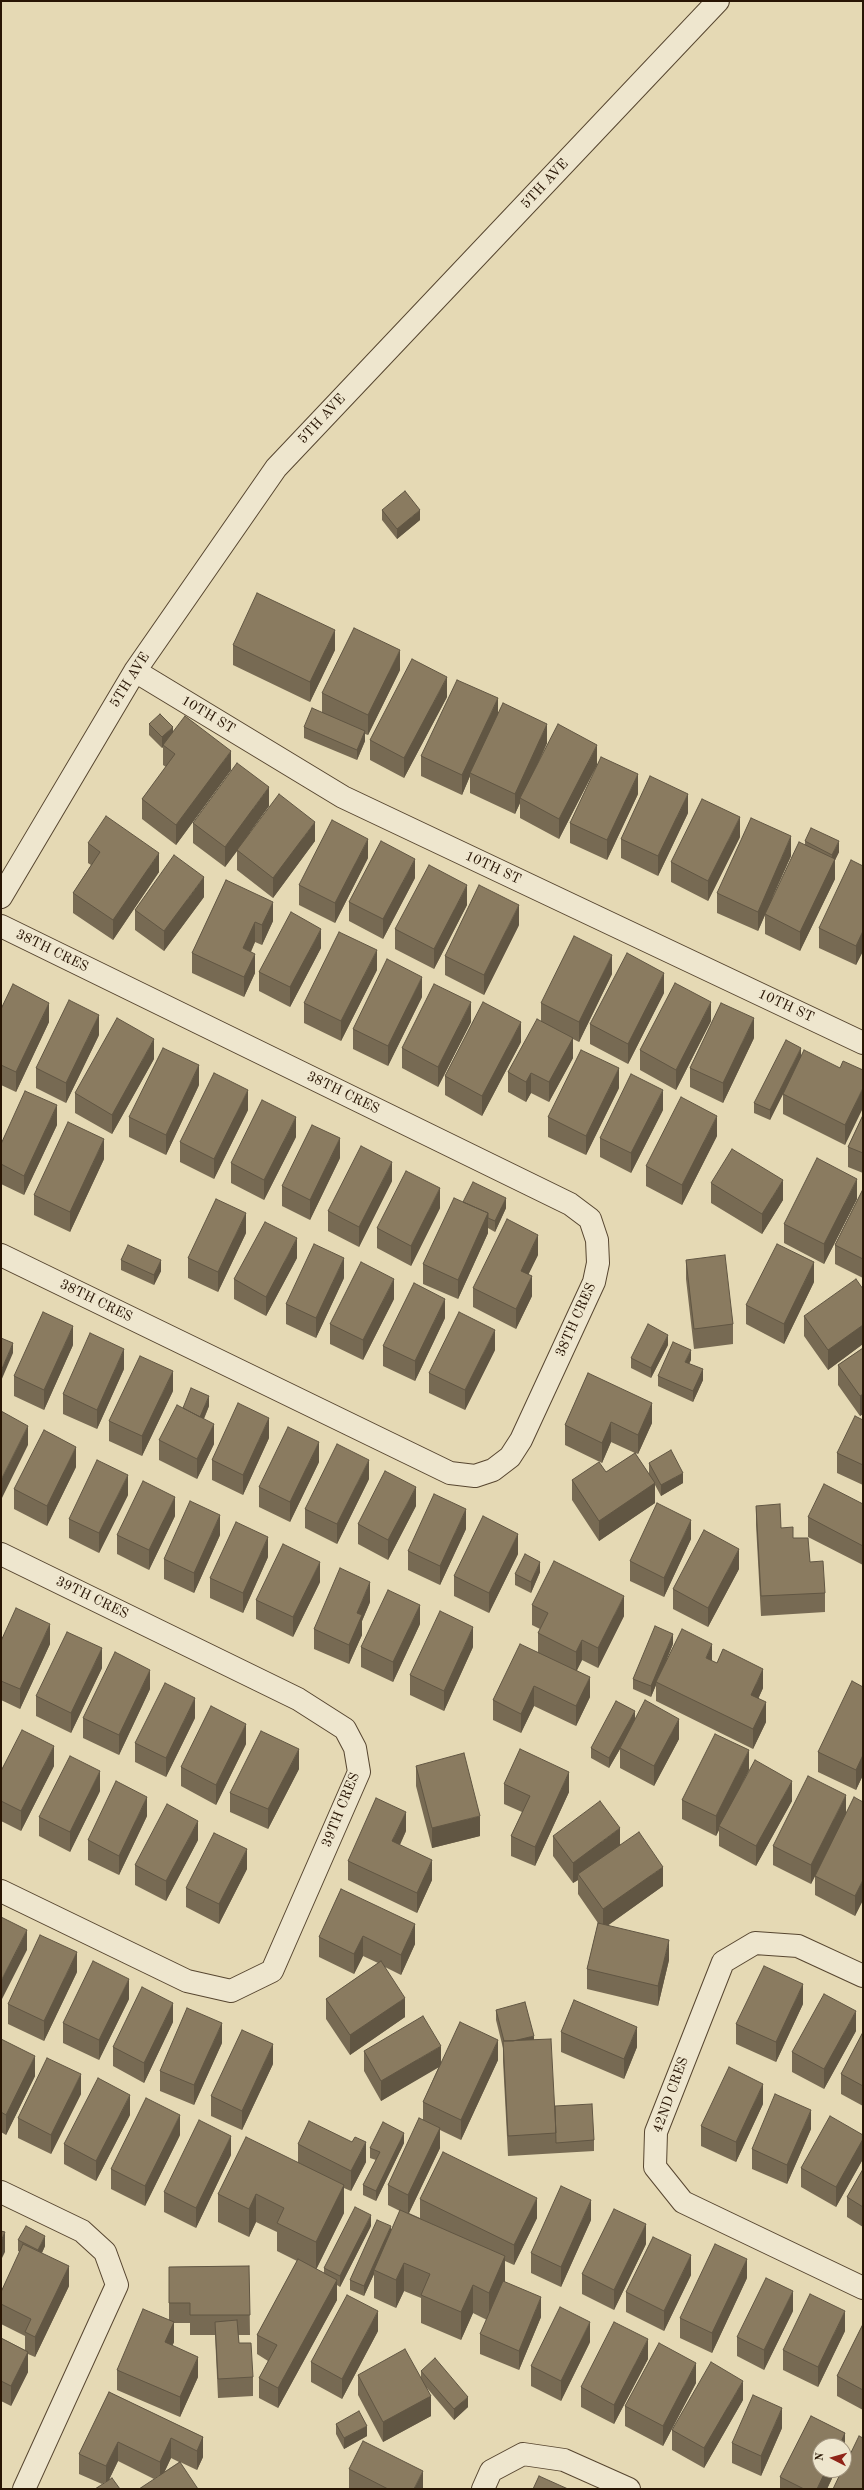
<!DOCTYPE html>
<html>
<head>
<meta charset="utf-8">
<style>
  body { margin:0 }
  #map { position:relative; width:864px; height:2490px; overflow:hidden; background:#e5d9b4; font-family:"Old Standard TT",serif }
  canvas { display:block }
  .frame { position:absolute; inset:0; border:2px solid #281504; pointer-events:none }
  .north { position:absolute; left:812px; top:2438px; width:40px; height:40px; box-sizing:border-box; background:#eee6ce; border:1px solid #9f927d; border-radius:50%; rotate:276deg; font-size:11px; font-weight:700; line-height:16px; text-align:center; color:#281504 }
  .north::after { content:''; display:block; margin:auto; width:14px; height:18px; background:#8f2418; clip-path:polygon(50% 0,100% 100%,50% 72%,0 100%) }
</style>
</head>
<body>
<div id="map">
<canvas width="864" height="2490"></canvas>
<div class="frame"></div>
<div class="north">N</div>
</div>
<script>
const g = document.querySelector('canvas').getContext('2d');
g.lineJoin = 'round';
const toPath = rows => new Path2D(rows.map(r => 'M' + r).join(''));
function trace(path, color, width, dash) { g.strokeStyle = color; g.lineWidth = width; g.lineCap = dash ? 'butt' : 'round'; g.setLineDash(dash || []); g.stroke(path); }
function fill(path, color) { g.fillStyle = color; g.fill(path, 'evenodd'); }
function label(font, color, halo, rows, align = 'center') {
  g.font = font + ' "Old Standard TT",serif'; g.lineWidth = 3; g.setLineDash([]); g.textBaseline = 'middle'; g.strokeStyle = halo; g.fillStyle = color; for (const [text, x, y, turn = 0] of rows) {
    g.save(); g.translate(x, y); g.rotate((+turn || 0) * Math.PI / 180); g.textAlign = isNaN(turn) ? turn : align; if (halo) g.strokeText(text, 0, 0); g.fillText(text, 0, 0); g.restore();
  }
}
const minor = toPath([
  [135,671,343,797,863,1043],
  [1,897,135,671,276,468,718,1],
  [1,926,570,1204,590,1219,597,1240,598,1263,594,1282,521,1440,510,1457,493,1470,475,1476,450,1473,1,1255],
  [1,1554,298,1699,345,1729,355,1748,359,1772,272,1971,231,1991,187,1981,1,1891],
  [863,1976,798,1946,755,1943,723,1962,656,2132,655,2167,683,2202,863,2288],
  [1,2192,82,2231,105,2252,117,2285,24,2489],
  [483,2489,491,2471,523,2454,564,2460,629,2489]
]);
trace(minor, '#574630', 24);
trace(minor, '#eee6ce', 22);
fill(toPath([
  [382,510,420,520,397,539,382,520],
  [233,645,335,650,310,702,233,665],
  [400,670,368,735,365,734,365,741,357,760,304,738,304,727,322,712,322,693],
  [447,697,404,778,370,760,370,740],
  [498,715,547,743,539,762,597,765,559,839,520,818,520,803,515,814,470,793,470,776,462,795,421,776,421,756],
  [149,724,173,732,231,770,176,845,142,819,142,799,166,767,163,765,163,747,162,748,149,735],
  [638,794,607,860,570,843,570,823],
  [269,806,250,832,315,841,273,898,237,870,237,851,225,867,193,843,193,823],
  [688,813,658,876,621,858,621,839],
  [740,837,708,901,671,882,671,862],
  [805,841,839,852,835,860,835,879,800,951,765,934,765,915,758,931,717,913,717,893,791,856,772,898,805,845],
  [88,843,159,872,113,940,73,913,73,893,91,865,88,863],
  [368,858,335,923,299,905,299,885],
  [863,866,863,951,856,965,819,948,819,928],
  [415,878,383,939,349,921,349,902],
  [226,880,273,921,262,945,255,942,251,952,255,973,244,997,192,973,192,953],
  [204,897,164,951,135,930,135,910],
  [467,905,434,969,395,949,395,929],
  [519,925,484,995,445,975,445,956],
  [321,948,290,1007,259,991,259,972],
  [377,970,341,1041,304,1023,304,1003],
  [612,974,579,1042,573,1039,573,1058,549,1102,531,1093,526,1102,508,1092,508,1072,541,1021,541,1003],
  [664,993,628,1064,590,1044,590,1024],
  [422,997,388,1066,353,1049,353,1029],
  [1,1009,49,1022,16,1092,1,1085],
  [711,1021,676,1090,640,1070,640,1050],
  [471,1022,438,1087,402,1068,402,1048],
  [99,1035,66,1103,36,1088,36,1068],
  [754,1038,723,1103,690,1087,690,1068],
  [521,1042,482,1116,445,1095,445,1076],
  [801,1058,840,1068,863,1070,845,1145,783,1114,783,1094,770,1120,754,1113,754,1103],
  [154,1059,112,1134,75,1113,75,1093],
  [199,1085,166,1155,129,1137,129,1117],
  [619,1088,586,1155,548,1137,548,1117],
  [248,1110,214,1179,180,1162,180,1142],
  [663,1110,631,1173,600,1157,600,1138],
  [863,1115,863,1173,848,1167,848,1147],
  [57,1125,24,1195,1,1184,1,1144],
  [717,1136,682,1205,646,1186,646,1166],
  [296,1137,264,1200,231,1183,231,1163],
  [340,1158,310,1220,282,1206,282,1186],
  [104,1159,70,1232,34,1215,34,1195],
  [392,1181,359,1247,328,1231,328,1211],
  [711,1183,783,1200,762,1234,711,1203],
  [863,1189,863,1278,835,1264,835,1245],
  [857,1199,824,1264,784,1243,784,1224],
  [463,1202,506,1208,495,1232,488,1228,488,1233,458,1299,423,1284,423,1264],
  [440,1208,411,1266,377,1248,377,1228],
  [246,1233,218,1292,188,1278,188,1258],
  [538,1255,528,1274,532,1296,516,1329,473,1307,473,1288],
  [297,1258,266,1316,234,1299,234,1279],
  [121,1260,161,1271,154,1285,121,1270],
  [686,1260,733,1324,733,1344,694,1349,686,1279],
  [344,1278,316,1338,286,1324,286,1304],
  [814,1282,784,1344,746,1324,746,1305],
  [863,1289,863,1344,828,1370,804,1336,804,1316],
  [394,1299,363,1360,330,1344,330,1324],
  [445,1318,415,1381,383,1366,383,1346],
  [73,1345,44,1410,14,1396,14,1376],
  [668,1345,651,1378,631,1368,631,1358],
  [863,1348,863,1414,860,1416,838,1385,838,1365],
  [495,1350,465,1410,429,1393,429,1373],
  [691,1360,689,1363,703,1380,693,1402,658,1386,658,1376],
  [124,1369,97,1429,63,1414,63,1394],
  [588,1373,652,1423,638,1454,635,1453,649,1474,649,1463,683,1483,661,1496,655,1485,655,1503,599,1541,572,1500,572,1480,606,1472,635,1453,611,1442,602,1463,565,1445,565,1425],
  [173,1391,142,1456,109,1441,109,1421],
  [209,1406,204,1419,214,1444,197,1479,159,1460,159,1440,183,1408],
  [863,1420,863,1485,837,1473,837,1453],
  [269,1438,243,1495,212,1480,212,1460],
  [319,1462,290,1522,259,1507,259,1487],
  [76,1467,47,1526,14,1509,14,1489],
  [369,1479,337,1544,305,1528,305,1509],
  [128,1495,99,1553,69,1538,69,1519],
  [863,1504,863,1565,808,1537,808,1517],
  [416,1506,388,1560,358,1544,358,1524],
  [756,1506,793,1538,810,1562,825,1593,825,1612,761,1616,756,1525],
  [175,1516,149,1570,117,1554,117,1535],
  [466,1529,440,1585,408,1570,408,1551],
  [220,1535,194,1593,164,1579,164,1559],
  [691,1539,664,1597,630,1581,630,1561],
  [518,1554,489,1613,454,1596,454,1576],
  [268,1557,243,1613,210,1598,210,1578],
  [739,1569,708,1627,673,1609,673,1589],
  [540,1572,531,1593,515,1585,515,1574],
  [320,1582,293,1637,256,1619,256,1600],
  [370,1602,362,1621,362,1635,349,1664,314,1649,314,1629],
  [532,1605,624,1616,598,1668,582,1660,577,1670,590,1697,576,1726,534,1706,521,1733,493,1720,493,1700,538,1652,538,1633,540,1629,532,1625],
  [420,1624,393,1682,361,1667,361,1647],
  [1,1641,50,1644,20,1709,1,1700],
  [673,1644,667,1659,712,1661,763,1688,758,1699,766,1722,753,1749,656,1701,656,1685,651,1697,633,1689,633,1679],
  [473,1647,444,1711,410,1695,410,1675],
  [102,1668,71,1733,36,1716,36,1696],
  [863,1687,863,1775,856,1790,818,1772,818,1752],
  [150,1689,119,1755,83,1738,83,1718],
  [195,1718,166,1777,135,1762,135,1743],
  [635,1720,679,1739,654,1786,620,1768,620,1749,609,1768,591,1758,591,1748],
  [246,1744,216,1805,181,1786,181,1767],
  [54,1766,21,1831,1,1821,1,1771],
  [416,1766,480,1836,432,1848,416,1786],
  [299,1769,268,1829,230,1812,230,1793],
  [749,1770,740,1787,792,1801,756,1866,719,1846,719,1830,716,1836,682,1819,682,1800],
  [504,1784,569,1792,535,1866,511,1856,511,1836,522,1812,504,1804],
  [100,1791,70,1852,39,1836,39,1817],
  [846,1814,863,1900,855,1916,815,1895,815,1876,811,1884,773,1865,773,1846],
  [147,1816,119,1875,88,1860,88,1840],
  [406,1831,400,1845,432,1880,417,1913,348,1880,348,1861],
  [553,1836,620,1844,663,1886,608,1925,669,1960,658,2006,587,1989,587,1969,598,1923,578,1894,578,1880,573,1883,553,1856],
  [198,1840,166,1901,135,1885,135,1865],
  [247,1869,219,1924,186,1907,186,1888],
  [341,1889,415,1944,401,1975,385,1967,405,2017,350,2055,326,2019,326,1999,378,1963,363,1956,354,1974,319,1957,319,1937],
  [77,1972,44,2041,8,2024,8,2004],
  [129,1999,99,2060,63,2043,63,2023],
  [803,2004,776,2062,736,2044,736,2024],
  [496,2010,534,2040,555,2106,594,2140,594,2151,508,2156,503,2061,503,2048,496,2020],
  [173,2022,144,2083,113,2066,113,2047],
  [856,2031,824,2089,792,2072,792,2052],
  [561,2032,637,2047,624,2079,561,2052],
  [863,2032,863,2106,841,2094,841,2074],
  [1,2039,35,2076,6,2135,1,2132],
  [222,2043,194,2105,160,2091,160,2071],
  [364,2051,441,2064,498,2060,461,2140,440,2130,440,2148,409,2213,420,2218,420,2199,537,2218,514,2265,505,2261,505,2282,541,2317,519,2370,480,2354,480,2334,487,2320,473,2313,461,2340,421,2323,421,2298,404,2291,396,2308,374,2298,374,2274,364,2296,350,2290,350,2280,391,2231,400,2211,388,2205,388,2185,423,2120,423,2102,439,2066,381,2101,364,2071],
  [273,2064,242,2130,211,2116,211,2096],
  [81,2094,51,2154,18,2138,18,2118],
  [763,2104,736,2162,701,2146,701,2126],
  [130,2115,96,2181,64,2164,64,2144],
  [811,2129,787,2184,752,2169,752,2149],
  [180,2135,145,2206,111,2189,111,2169],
  [863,2135,863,2159,836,2207,801,2187,801,2168],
  [404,2143,376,2201,363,2195,363,2185,376,2160,370,2158,370,2148],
  [298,2144,366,2162,351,2191,344,2188,344,2213,316,2269,324,2273,324,2268,371,2226,340,2287,337,2285,337,2300,278,2408,259,2398,259,2378,268,2361,257,2354,257,2335,297,2261,277,2251,277,2232,256,2222,249,2237,218,2222,218,2194,298,2162],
  [231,2155,196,2228,164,2212,164,2192],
  [863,2169,863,2227,847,2217,847,2197],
  [591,2220,561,2287,531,2273,531,2253],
  [18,2240,45,2246,42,2253,69,2286,35,2357,28,2354,28,2372,11,2406,1,2401,1,2338,25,2350,25,2336,1,2324,1,2292,20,2252,18,2251],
  [646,2244,614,2310,582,2294,582,2274],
  [249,2266,250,2335,238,2335,239,2343,253,2377,253,2396,218,2398,215,2335,190,2335,190,2323,174,2323,174,2342,172,2346,198,2377,180,2417,117,2390,117,2370,169,2320,169,2267],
  [691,2275,664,2331,626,2312,626,2292],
  [747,2278,712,2353,680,2338,680,2318],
  [793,2311,764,2370,737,2356,737,2337],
  [863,2324,863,2410,837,2396,837,2376],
  [378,2331,342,2399,311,2382,311,2362],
  [845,2331,818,2387,783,2370,783,2350],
  [590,2342,561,2401,531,2386,531,2366],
  [648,2359,614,2424,581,2407,581,2387],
  [421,2371,468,2407,454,2420,427,2388,431,2416,383,2442,358,2395,358,2375,421,2377],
  [696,2383,663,2446,625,2426,625,2406],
  [109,2392,203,2437,203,2457,197,2470,180,2462,154,2479,118,2461,109,2480,102,2484,79,2474,79,2454],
  [171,2458,179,2462,164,2472],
  [743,2400,704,2468,672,2450,672,2430],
  [811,2416,845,2433,845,2453,844,2455,844,2446,820,2446,820,2470,836,2470,827,2489,780,2489,780,2477],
  [336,2424,367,2436,344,2449,336,2434],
  [782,2428,761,2476,732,2463,732,2443],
  [349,2469,423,2489,349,2489]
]), '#776a53');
fill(toPath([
  [420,510,420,520,397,539,397,529],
  [335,630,335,650,310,702,310,682],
  [400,650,400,670,368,735,368,715],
  [447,677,447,697,404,778,404,758],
  [498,698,498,718,470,773,470,776,462,795,462,775],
  [547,724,547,743,521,799,520,798,520,803,515,814,515,794],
  [173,727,173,738,163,745,163,747,162,748,162,737],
  [365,731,365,741,357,760,357,750],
  [597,745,597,765,559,839,559,819],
  [231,751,231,770,176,845,176,825],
  [638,774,638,794,607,860,607,840],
  [269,787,269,806,237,850,237,851,225,867,225,847],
  [688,794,688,813,658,876,658,856],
  [740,817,740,837,708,901,708,881],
  [315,822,315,841,273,898,273,878],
  [791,836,791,856,765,914,765,915,758,931,758,912],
  [368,839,368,858,335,923,335,903],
  [839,841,839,852,835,860,835,879,800,951,800,932,832,864,832,855],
  [159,853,159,872,113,940,113,920],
  [415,859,415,878,383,939,383,919],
  [204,877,204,897,164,951,164,931],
  [467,885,467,905,434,969,434,949],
  [273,902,273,921,262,945,262,925],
  [519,905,519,925,484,995,484,975],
  [255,922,255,942,243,968,243,948],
  [321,929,321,948,290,1007,290,987],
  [863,931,863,951,856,965,856,946],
  [377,950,377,970,341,1041,341,1021],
  [255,954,255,973,244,997,244,977],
  [612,955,612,974,579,1042,579,1022],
  [664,973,664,993,628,1064,628,1044],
  [422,977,422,997,388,1066,388,1046],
  [471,1002,471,1022,438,1087,438,1067],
  [711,1002,711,1021,676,1090,676,1070],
  [49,1003,49,1022,16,1092,16,1072],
  [99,1015,99,1035,66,1103,66,1083],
  [754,1018,754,1038,723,1103,723,1083],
  [521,1022,521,1042,482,1116,482,1096],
  [573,1038,573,1058,549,1102,549,1082],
  [154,1039,154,1059,112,1134,112,1115],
  [801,1048,801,1058,770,1120,770,1110],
  [199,1065,199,1085,166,1155,166,1135],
  [619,1068,619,1088,586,1155,586,1136],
  [531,1073,531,1093,526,1102,526,1082],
  [863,1088,863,1108,845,1145,845,1125],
  [248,1090,248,1110,214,1179,214,1159],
  [663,1090,663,1110,631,1173,631,1153],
  [57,1105,57,1125,24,1195,24,1176],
  [717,1116,717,1136,682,1205,682,1185],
  [296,1117,296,1137,264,1200,264,1180],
  [340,1138,340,1158,310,1220,310,1200],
  [104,1139,104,1159,70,1232,70,1212],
  [392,1162,392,1181,359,1247,359,1227],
  [857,1179,857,1199,824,1264,824,1244],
  [783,1180,783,1200,762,1234,762,1214],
  [440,1188,440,1208,411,1266,411,1246],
  [506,1198,506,1208,495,1232,495,1221],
  [246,1213,246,1233,218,1292,218,1272],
  [488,1213,488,1233,458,1299,458,1280],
  [538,1235,538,1255,521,1290,521,1271],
  [297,1238,297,1258,266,1316,266,1297],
  [344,1258,344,1278,316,1338,316,1318],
  [161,1260,161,1271,154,1285,154,1275],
  [814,1262,814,1282,784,1344,784,1324],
  [532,1276,532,1296,516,1329,516,1309],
  [394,1279,394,1299,363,1360,363,1340],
  [445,1299,445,1318,415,1381,415,1361],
  [863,1325,863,1344,828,1370,828,1350],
  [73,1326,73,1345,44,1410,44,1390],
  [495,1330,495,1350,465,1410,465,1390],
  [668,1335,668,1345,651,1378,651,1368],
  [13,1343,13,1353,1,1381,1,1371],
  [124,1349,124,1369,97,1429,97,1410],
  [691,1350,691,1360,685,1372,685,1362],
  [703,1369,703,1380,693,1402,693,1391],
  [173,1371,173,1391,142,1456,142,1436],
  [863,1394,863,1414,860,1416,860,1396],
  [209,1396,209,1406,200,1427,200,1417],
  [652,1403,652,1423,638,1454,638,1435],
  [269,1418,269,1438,243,1495,243,1475],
  [611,1422,611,1442,602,1463,602,1443],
  [214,1424,214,1444,197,1479,197,1459],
  [28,1426,28,1445,1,1500,1,1480],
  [319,1442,319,1462,290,1522,290,1502],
  [76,1447,76,1467,47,1526,47,1506],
  [369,1460,369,1479,337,1544,337,1524],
  [683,1473,683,1483,661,1496,661,1485],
  [128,1475,128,1495,99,1553,99,1533],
  [655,1483,655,1503,599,1541,599,1521],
  [416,1487,416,1506,388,1560,388,1540],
  [175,1497,175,1516,149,1570,149,1550],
  [466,1509,466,1529,440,1585,440,1566],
  [220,1515,220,1535,194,1593,194,1573],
  [691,1520,691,1539,664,1597,664,1578],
  [518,1534,518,1554,489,1613,489,1593],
  [268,1537,268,1557,243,1613,243,1593],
  [739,1549,739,1569,708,1627,708,1608],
  [320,1562,320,1582,293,1637,293,1617],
  [540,1562,540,1572,531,1593,531,1582],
  [370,1582,370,1602,362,1621,362,1635,349,1664,349,1645,357,1613],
  [624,1596,624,1616,598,1668,598,1648],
  [420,1605,420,1624,393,1682,393,1662],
  [50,1624,50,1644,20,1709,20,1689],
  [473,1627,473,1647,444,1711,444,1691],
  [673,1634,673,1644,657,1682,656,1682,656,1685,651,1697,651,1686],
  [582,1640,582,1660,576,1672,576,1652],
  [712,1644,712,1664,706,1658],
  [102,1648,102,1668,71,1733,71,1713],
  [763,1669,763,1688,751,1715,751,1695],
  [150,1670,150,1689,119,1755,119,1735],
  [590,1677,590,1697,576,1726,576,1706],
  [534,1686,534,1706,521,1733,521,1714],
  [195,1698,195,1718,166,1777,166,1758],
  [766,1702,766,1722,753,1749,753,1729],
  [635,1711,635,1722,620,1748,620,1749,609,1768,609,1758],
  [679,1719,679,1739,654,1786,654,1766],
  [246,1724,246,1744,216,1805,216,1785],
  [54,1746,54,1766,21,1831,21,1811],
  [299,1749,299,1769,268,1829,268,1809],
  [749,1750,749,1770,720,1827,719,1826,719,1830,716,1836,716,1816],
  [863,1755,863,1775,856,1790,856,1770],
  [100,1771,100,1791,70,1852,70,1832],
  [569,1772,569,1792,535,1866,535,1847],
  [792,1781,792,1801,756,1866,756,1846],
  [846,1795,846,1815,811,1884,811,1865],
  [147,1797,147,1816,119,1875,119,1856],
  [406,1812,406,1831,392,1861,392,1841],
  [480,1816,480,1836,432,1848,432,1828],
  [198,1821,198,1840,166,1901,166,1881],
  [620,1828,620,1848,578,1874,578,1880,573,1883,573,1863],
  [247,1849,247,1869,219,1924,219,1904],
  [432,1860,432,1880,417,1913,417,1893],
  [663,1867,663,1886,603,1929,603,1909],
  [863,1880,863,1900,855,1916,855,1896],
  [415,1924,415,1944,401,1975,401,1955],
  [27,1930,27,1950,1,2001,1,1981],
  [363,1936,363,1956,354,1974,354,1954],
  [669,1940,669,1960,658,2006,658,1986],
  [77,1952,77,1972,44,2041,44,2021],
  [129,1979,129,1999,99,2060,99,2040],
  [803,1984,803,2004,776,2062,776,2042],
  [405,1998,405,2017,350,2055,350,2035],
  [173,2003,173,2022,144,2083,144,2063],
  [856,2011,856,2031,824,2089,824,2069],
  [222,2023,222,2043,194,2105,194,2085],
  [637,2027,637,2047,624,2079,624,2059],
  [534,2036,534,2046,505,2043],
  [498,2040,498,2060,461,2140,461,2120],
  [273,2044,273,2064,242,2130,242,2111],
  [441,2046,441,2066,381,2101,381,2081],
  [35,2056,35,2076,6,2135,6,2115],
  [81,2074,81,2094,51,2154,51,2135],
  [763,2084,763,2104,736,2162,736,2142],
  [130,2095,130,2115,96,2181,96,2161],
  [811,2110,811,2129,787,2184,787,2165],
  [180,2115,180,2135,145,2206,145,2186],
  [440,2128,440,2148,408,2215,408,2195],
  [404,2133,404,2143,376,2201,376,2191],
  [231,2136,231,2155,196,2228,196,2208],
  [863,2139,863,2159,836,2207,836,2187],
  [366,2142,366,2162,351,2191,351,2171],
  [344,2185,344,2213,316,2270,316,2242],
  [256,2194,256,2222,249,2237,249,2209],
  [537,2198,537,2218,514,2265,514,2245],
  [591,2200,591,2220,561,2287,561,2267],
  [371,2215,371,2226,340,2287,340,2276],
  [646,2224,646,2244,614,2310,614,2290],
  [391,2226,391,2236,374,2270,374,2274,364,2296,364,2286],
  [5,2232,5,2252,1,2260,1,2241],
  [45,2236,45,2246,38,2261,38,2250],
  [691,2255,691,2275,664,2331,664,2311],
  [505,2256,505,2284,489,2321,489,2293],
  [747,2259,747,2278,712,2353,712,2333],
  [404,2263,404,2291,396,2308,396,2280],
  [69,2266,69,2286,35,2357,35,2337],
  [337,2280,337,2300,278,2408,278,2388],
  [473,2285,473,2313,461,2340,461,2312],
  [793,2291,793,2311,764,2370,764,2350],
  [541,2297,541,2317,519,2370,519,2351],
  [378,2311,378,2331,342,2399,342,2379],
  [845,2311,845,2331,818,2387,818,2367],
  [174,2322,174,2342,165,2362,165,2342],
  [590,2322,590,2342,561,2401,561,2381],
  [648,2339,648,2359,614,2424,614,2405],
  [28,2352,28,2372,11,2406,11,2386],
  [198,2357,198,2377,180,2417,180,2397],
  [696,2363,696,2383,663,2446,663,2426],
  [743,2381,743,2400,704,2468,704,2448],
  [431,2396,431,2416,383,2442,383,2422],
  [468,2397,468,2407,454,2420,454,2409],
  [782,2408,782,2428,761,2476,761,2456],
  [367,2426,367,2436,344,2449,344,2438],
  [845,2433,845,2453,844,2455,844,2446,839,2446],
  [203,2437,203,2457,197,2470,197,2451],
  [171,2438,171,2458,160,2482,160,2462],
  [118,2442,118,2461,106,2486,106,2466],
  [826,2470,836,2470,827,2489,817,2489],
  [423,2471,423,2489,414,2489]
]), '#615643');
const building = toPath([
  [405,491,420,510,397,529,382,510,405,491],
  [257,593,335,630,310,682,233,645,257,593],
  [354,628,400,650,368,715,322,693,354,628],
  [412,659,447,677,404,758,370,740,412,659],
  [457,680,498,698,462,775,421,756,457,680],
  [503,703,547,724,515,794,470,773,503,703],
  [312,708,365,731,357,750,304,727,312,708],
  [160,714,173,727,162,737,149,724,160,714],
  [185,716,231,751,176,825,142,799,175,754,163,745,185,716],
  [558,724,597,745,559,819,520,798,558,724],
  [601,757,638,774,607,840,570,823,601,757],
  [237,763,269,787,225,847,193,823,237,763],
  [650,776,688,794,658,856,621,839,650,776],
  [279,794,315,822,273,878,237,850,279,794],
  [702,799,740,817,708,881,671,862,702,799],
  [106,816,159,853,113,920,73,893,100,852,88,843,106,816],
  [751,818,791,836,758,912,717,893,751,818],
  [332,820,368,839,335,903,299,885,332,820],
  [811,828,839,841,832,855,805,841,811,828],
  [381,841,415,859,383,919,349,902,381,841],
  [799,842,835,859,800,932,765,914,799,842],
  [174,855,204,877,164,931,135,910,174,855],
  [851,860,863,866,863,931,856,946,819,928,851,860],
  [429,865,467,885,434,949,395,929,429,865],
  [226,880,273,902,262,925,255,922,243,948,255,954,244,977,192,953,226,880],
  [479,885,519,905,484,975,445,956,479,885],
  [291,912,321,929,290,987,259,972,291,912],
  [339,932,377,950,341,1021,304,1003,339,932],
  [574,936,612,955,579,1022,541,1003,574,936],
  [627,953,664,973,628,1044,590,1024,627,953],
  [387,959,422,977,388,1046,353,1029,387,959],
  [675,983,711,1002,676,1070,640,1050,675,983],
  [13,984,49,1003,16,1072,1,1065,1,1009,13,984],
  [434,984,471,1002,438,1067,402,1048,434,984],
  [69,1000,99,1015,66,1083,36,1068,69,1000],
  [483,1002,521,1022,482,1096,445,1076,483,1002],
  [721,1003,754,1018,723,1083,690,1068,721,1003],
  [117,1018,154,1039,112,1115,75,1093,117,1018],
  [537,1019,573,1038,549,1082,531,1073,526,1082,508,1072,537,1019],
  [786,1040,801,1048,770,1110,754,1103,786,1040],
  [163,1048,199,1065,166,1135,129,1117,163,1048],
  [581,1050,619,1068,586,1136,548,1117,581,1050],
  [804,1050,840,1068,843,1061,863,1070,863,1088,845,1125,783,1094,804,1050],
  [214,1073,248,1090,214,1159,180,1142,214,1073],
  [631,1074,663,1090,631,1153,600,1138,631,1074],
  [25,1091,57,1105,24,1176,1,1164,1,1144,25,1091],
  [681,1097,717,1116,682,1185,646,1166,681,1097],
  [262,1100,296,1117,264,1180,231,1163,262,1100],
  [863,1115,863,1153,848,1147,863,1115],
  [68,1122,104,1139,70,1212,34,1195,68,1122],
  [312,1125,340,1138,310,1200,282,1186,312,1125],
  [361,1146,392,1162,359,1227,328,1211,361,1146],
  [732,1149,783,1180,762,1214,711,1183,732,1149],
  [817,1158,857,1179,824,1244,784,1224,817,1158],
  [406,1171,440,1188,411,1246,377,1228,406,1171],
  [473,1182,506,1198,495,1221,488,1218,488,1213,463,1202,473,1182],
  [863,1189,863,1259,835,1245,863,1189],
  [454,1198,488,1213,458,1280,423,1264,454,1198],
  [216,1199,246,1213,218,1272,188,1258,216,1199],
  [507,1219,538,1235,521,1271,532,1276,516,1309,473,1288,507,1219],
  [265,1222,297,1238,266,1297,234,1279,265,1222],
  [314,1244,344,1258,316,1318,286,1304,314,1244],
  [777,1244,814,1262,784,1324,746,1305,777,1244],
  [128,1245,161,1260,154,1275,121,1260,128,1245],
  [725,1255,733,1324,694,1329,686,1260,725,1255],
  [361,1262,394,1279,363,1340,330,1324,361,1262],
  [856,1279,863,1289,863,1325,828,1350,804,1316,856,1279],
  [414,1283,445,1299,415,1361,383,1346,414,1283],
  [43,1312,73,1326,44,1390,14,1376,43,1312],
  [459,1312,495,1330,465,1390,429,1373,459,1312],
  [648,1324,668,1335,651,1368,631,1358,648,1324],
  [90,1333,124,1349,97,1410,63,1394,90,1333],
  [1,1338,13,1343,1,1371,1,1338],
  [673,1342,691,1350,685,1362,703,1369,693,1391,658,1376,673,1342],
  [863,1348,863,1394,860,1396,838,1365,863,1348],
  [140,1356,173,1371,142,1436,109,1421,140,1356],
  [588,1373,652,1403,638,1435,611,1422,602,1443,565,1425,588,1373],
  [191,1388,209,1396,200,1417,183,1408,191,1388],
  [238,1403,269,1418,243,1475,212,1460,238,1403],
  [177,1405,214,1424,197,1459,159,1440,177,1405],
  [1,1411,28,1426,1,1480,1,1411],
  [855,1416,863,1420,863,1465,837,1453,855,1416],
  [288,1427,319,1442,290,1502,259,1487,288,1427],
  [44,1430,76,1447,47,1506,14,1489,44,1430],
  [337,1444,369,1460,337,1524,305,1509,337,1444],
  [671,1450,683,1473,661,1485,649,1463,671,1450],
  [635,1453,655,1483,599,1521,572,1480,599,1462,606,1472,635,1453],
  [97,1460,128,1475,99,1533,69,1519,97,1460],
  [385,1471,416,1487,388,1540,358,1524,385,1471],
  [143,1481,175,1497,149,1550,117,1535,143,1481],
  [824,1484,863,1504,863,1546,808,1517,824,1484],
  [434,1494,466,1509,440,1566,408,1551,434,1494],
  [190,1501,220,1515,194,1573,164,1559,190,1501],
  [657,1503,691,1520,664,1578,630,1561,657,1503],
  [780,1504,781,1528,793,1527,793,1538,808,1538,810,1562,823,1561,825,1593,761,1596,756,1506,780,1504],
  [483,1516,518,1534,489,1593,454,1576,483,1516],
  [236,1522,268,1537,243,1593,210,1578,236,1522],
  [704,1530,739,1549,708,1608,673,1589,704,1530],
  [283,1544,320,1562,293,1617,256,1600,283,1544],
  [525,1554,540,1562,531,1582,515,1574,525,1554],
  [554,1561,624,1596,598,1648,582,1640,576,1652,538,1633,548,1613,532,1605,554,1561],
  [340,1568,370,1582,357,1613,362,1615,349,1645,314,1629,340,1568],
  [388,1590,420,1605,393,1662,361,1647,388,1590],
  [16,1608,50,1624,20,1689,1,1681,1,1641,16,1608],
  [440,1611,473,1627,444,1691,410,1675,440,1611],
  [655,1626,673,1634,651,1686,633,1679,655,1626],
  [682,1629,712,1644,706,1658,717,1663,723,1649,763,1669,751,1695,766,1702,753,1729,656,1682,682,1629],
  [67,1632,102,1648,71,1713,36,1696,67,1632],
  [520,1644,590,1677,576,1706,534,1686,521,1714,493,1700,520,1644],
  [115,1652,150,1670,119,1735,83,1718,115,1652],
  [852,1681,863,1687,863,1755,856,1770,818,1752,852,1681],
  [165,1683,195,1698,166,1758,135,1743,165,1683],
  [645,1700,679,1719,654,1766,620,1748,645,1700],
  [616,1701,635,1711,609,1758,591,1748,616,1701],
  [211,1706,246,1724,216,1785,181,1767,211,1706],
  [22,1730,54,1746,21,1811,1,1801,1,1771,22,1730],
  [261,1731,299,1749,268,1809,230,1793,261,1731],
  [715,1734,749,1750,716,1816,682,1800,715,1734],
  [520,1749,569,1772,535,1847,511,1836,530,1796,504,1784,520,1749],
  [464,1753,480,1816,432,1828,416,1766,464,1753],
  [70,1756,100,1771,70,1832,39,1817,70,1756],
  [755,1760,792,1781,756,1846,719,1826,755,1760],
  [808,1776,846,1795,811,1865,773,1846,808,1776],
  [116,1781,147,1797,119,1856,88,1840,116,1781],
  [854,1797,863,1802,863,1880,855,1896,815,1876,854,1797],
  [376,1798,406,1812,392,1841,432,1860,417,1893,348,1861,376,1798],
  [600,1801,620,1828,573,1863,553,1836,600,1801],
  [167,1804,198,1821,166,1881,135,1865,167,1804],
  [639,1832,663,1867,603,1909,578,1874,639,1832],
  [214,1833,247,1849,219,1904,186,1888,214,1833],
  [341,1889,415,1924,401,1955,363,1936,354,1954,319,1937,341,1889],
  [1,1917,27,1930,1,1981,1,1917],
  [598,1923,669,1940,658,1986,587,1969,598,1923],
  [40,1935,77,1952,44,2021,8,2004,40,1935],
  [93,1961,129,1979,99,2040,63,2023,93,1961],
  [381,1961,405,1998,350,2035,326,1999,381,1961],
  [764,1966,803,1984,776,2042,736,2024,764,1966],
  [142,1987,173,2003,144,2063,113,2047,142,1987],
  [824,1994,856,2011,824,2069,792,2052,824,1994],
  [574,2000,637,2027,624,2059,561,2032,574,2000],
  [525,2002,534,2036,513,2041,504,2041,496,2010,525,2002],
  [187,2008,222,2023,194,2085,160,2071,187,2008],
  [423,2016,441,2046,381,2081,364,2051,423,2016],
  [460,2022,498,2040,461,2120,423,2102,460,2022],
  [242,2030,273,2044,242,2111,211,2096,242,2030],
  [863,2032,863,2086,841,2074,863,2032],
  [1,2039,35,2056,6,2115,1,2112,1,2039],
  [551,2039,556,2133,508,2136,503,2041,551,2039],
  [47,2058,81,2074,51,2135,18,2118,47,2058],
  [729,2067,763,2084,736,2142,701,2126,729,2067],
  [98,2078,130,2095,96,2161,64,2144,98,2078],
  [775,2094,811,2110,787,2165,752,2149,775,2094],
  [146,2098,180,2115,145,2186,111,2169,146,2098],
  [592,2104,594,2140,556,2143,555,2106,592,2104],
  [830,2116,863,2135,863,2139,836,2187,801,2168,830,2116],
  [419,2118,440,2128,408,2195,388,2185,419,2118],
  [199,2120,231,2136,196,2208,164,2192,199,2120],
  [309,2121,352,2142,355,2137,366,2142,351,2171,298,2144,309,2121],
  [383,2122,404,2133,376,2191,363,2185,380,2152,370,2148,383,2122],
  [246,2137,344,2185,316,2242,277,2223,284,2208,256,2194,249,2209,218,2194,246,2137],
  [443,2152,537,2198,514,2245,420,2199,443,2152],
  [863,2169,863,2207,847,2197,863,2169],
  [561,2186,591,2200,561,2267,531,2253,561,2186],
  [355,2207,371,2215,340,2276,324,2268,355,2207],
  [614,2209,646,2224,614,2290,582,2274,614,2209],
  [400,2210,505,2256,489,2293,473,2285,461,2312,421,2295,430,2274,404,2263,396,2280,374,2270,400,2210],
  [377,2220,391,2226,364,2286,350,2280,377,2220],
  [26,2226,45,2236,38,2250,18,2240,26,2226],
  [1,2231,5,2232,1,2241,1,2231],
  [653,2237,691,2255,664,2311,626,2292,653,2237],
  [23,2244,69,2266,35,2337,25,2332,31,2319,1,2304,1,2292,23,2244],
  [715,2244,747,2259,712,2333,680,2318,715,2244],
  [298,2259,337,2280,278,2388,259,2378,277,2345,257,2335,298,2259],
  [249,2266,250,2315,190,2315,190,2303,169,2303,169,2267,249,2266],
  [766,2278,793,2291,764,2350,737,2337,766,2278],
  [503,2281,541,2297,519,2351,480,2334,503,2281],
  [810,2294,845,2311,818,2367,783,2350,810,2294],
  [347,2295,378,2311,342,2379,311,2362,347,2295],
  [560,2307,590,2322,561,2381,531,2366,560,2307],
  [143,2309,174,2322,165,2342,198,2357,180,2397,117,2370,143,2309],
  [237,2320,239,2343,251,2343,253,2377,218,2379,215,2322,237,2320],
  [614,2322,648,2339,614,2405,581,2387,614,2322],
  [863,2324,863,2390,837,2376,863,2324],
  [1,2338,28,2352,11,2386,1,2381,1,2338],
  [659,2343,696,2363,663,2426,625,2406,659,2343],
  [405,2349,431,2396,383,2422,358,2375,405,2349],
  [435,2358,468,2397,454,2409,421,2371,435,2358],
  [711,2362,743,2381,704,2448,672,2430,711,2362],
  [109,2392,203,2437,197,2451,171,2438,160,2462,118,2442,106,2466,79,2454,109,2392],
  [753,2395,782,2408,761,2456,732,2443,753,2395],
  [359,2411,367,2426,344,2438,336,2424,359,2411],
  [811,2416,845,2433,839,2446,820,2446,820,2470,826,2470,817,2489,804,2489,780,2477,811,2416],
  [859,2436,863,2438,863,2489,833,2489,842,2470,844,2470,844,2467,859,2436],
  [363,2441,423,2471,414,2489,388,2489,349,2469,363,2441],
  [180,2462,198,2489,139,2489,180,2462],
  [539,2476,568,2489,533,2489,539,2476],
  [112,2478,120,2489,95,2489,112,2478]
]);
fill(building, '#8a7b60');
trace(building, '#615643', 1);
label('14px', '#281504', '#eee6ce', [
  ["5TH AVE",545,184,-47],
  ["5TH AVE",322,419,-47],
  ["5TH AVE",130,680,-58],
  ["10TH ST",208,715,31],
  ["10TH ST",493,868,25],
  ["38TH CRES",52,951,26],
  ["10TH ST",786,1006,25],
  ["38TH CRES",343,1093,26],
  ["38TH CRES",96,1301,26],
  ["38TH CRES",576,1320,-66],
  ["39TH CRES",92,1598,26],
  ["39TH CRES",341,1810,-68],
  ["42ND CRES",671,2095,-70]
]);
</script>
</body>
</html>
